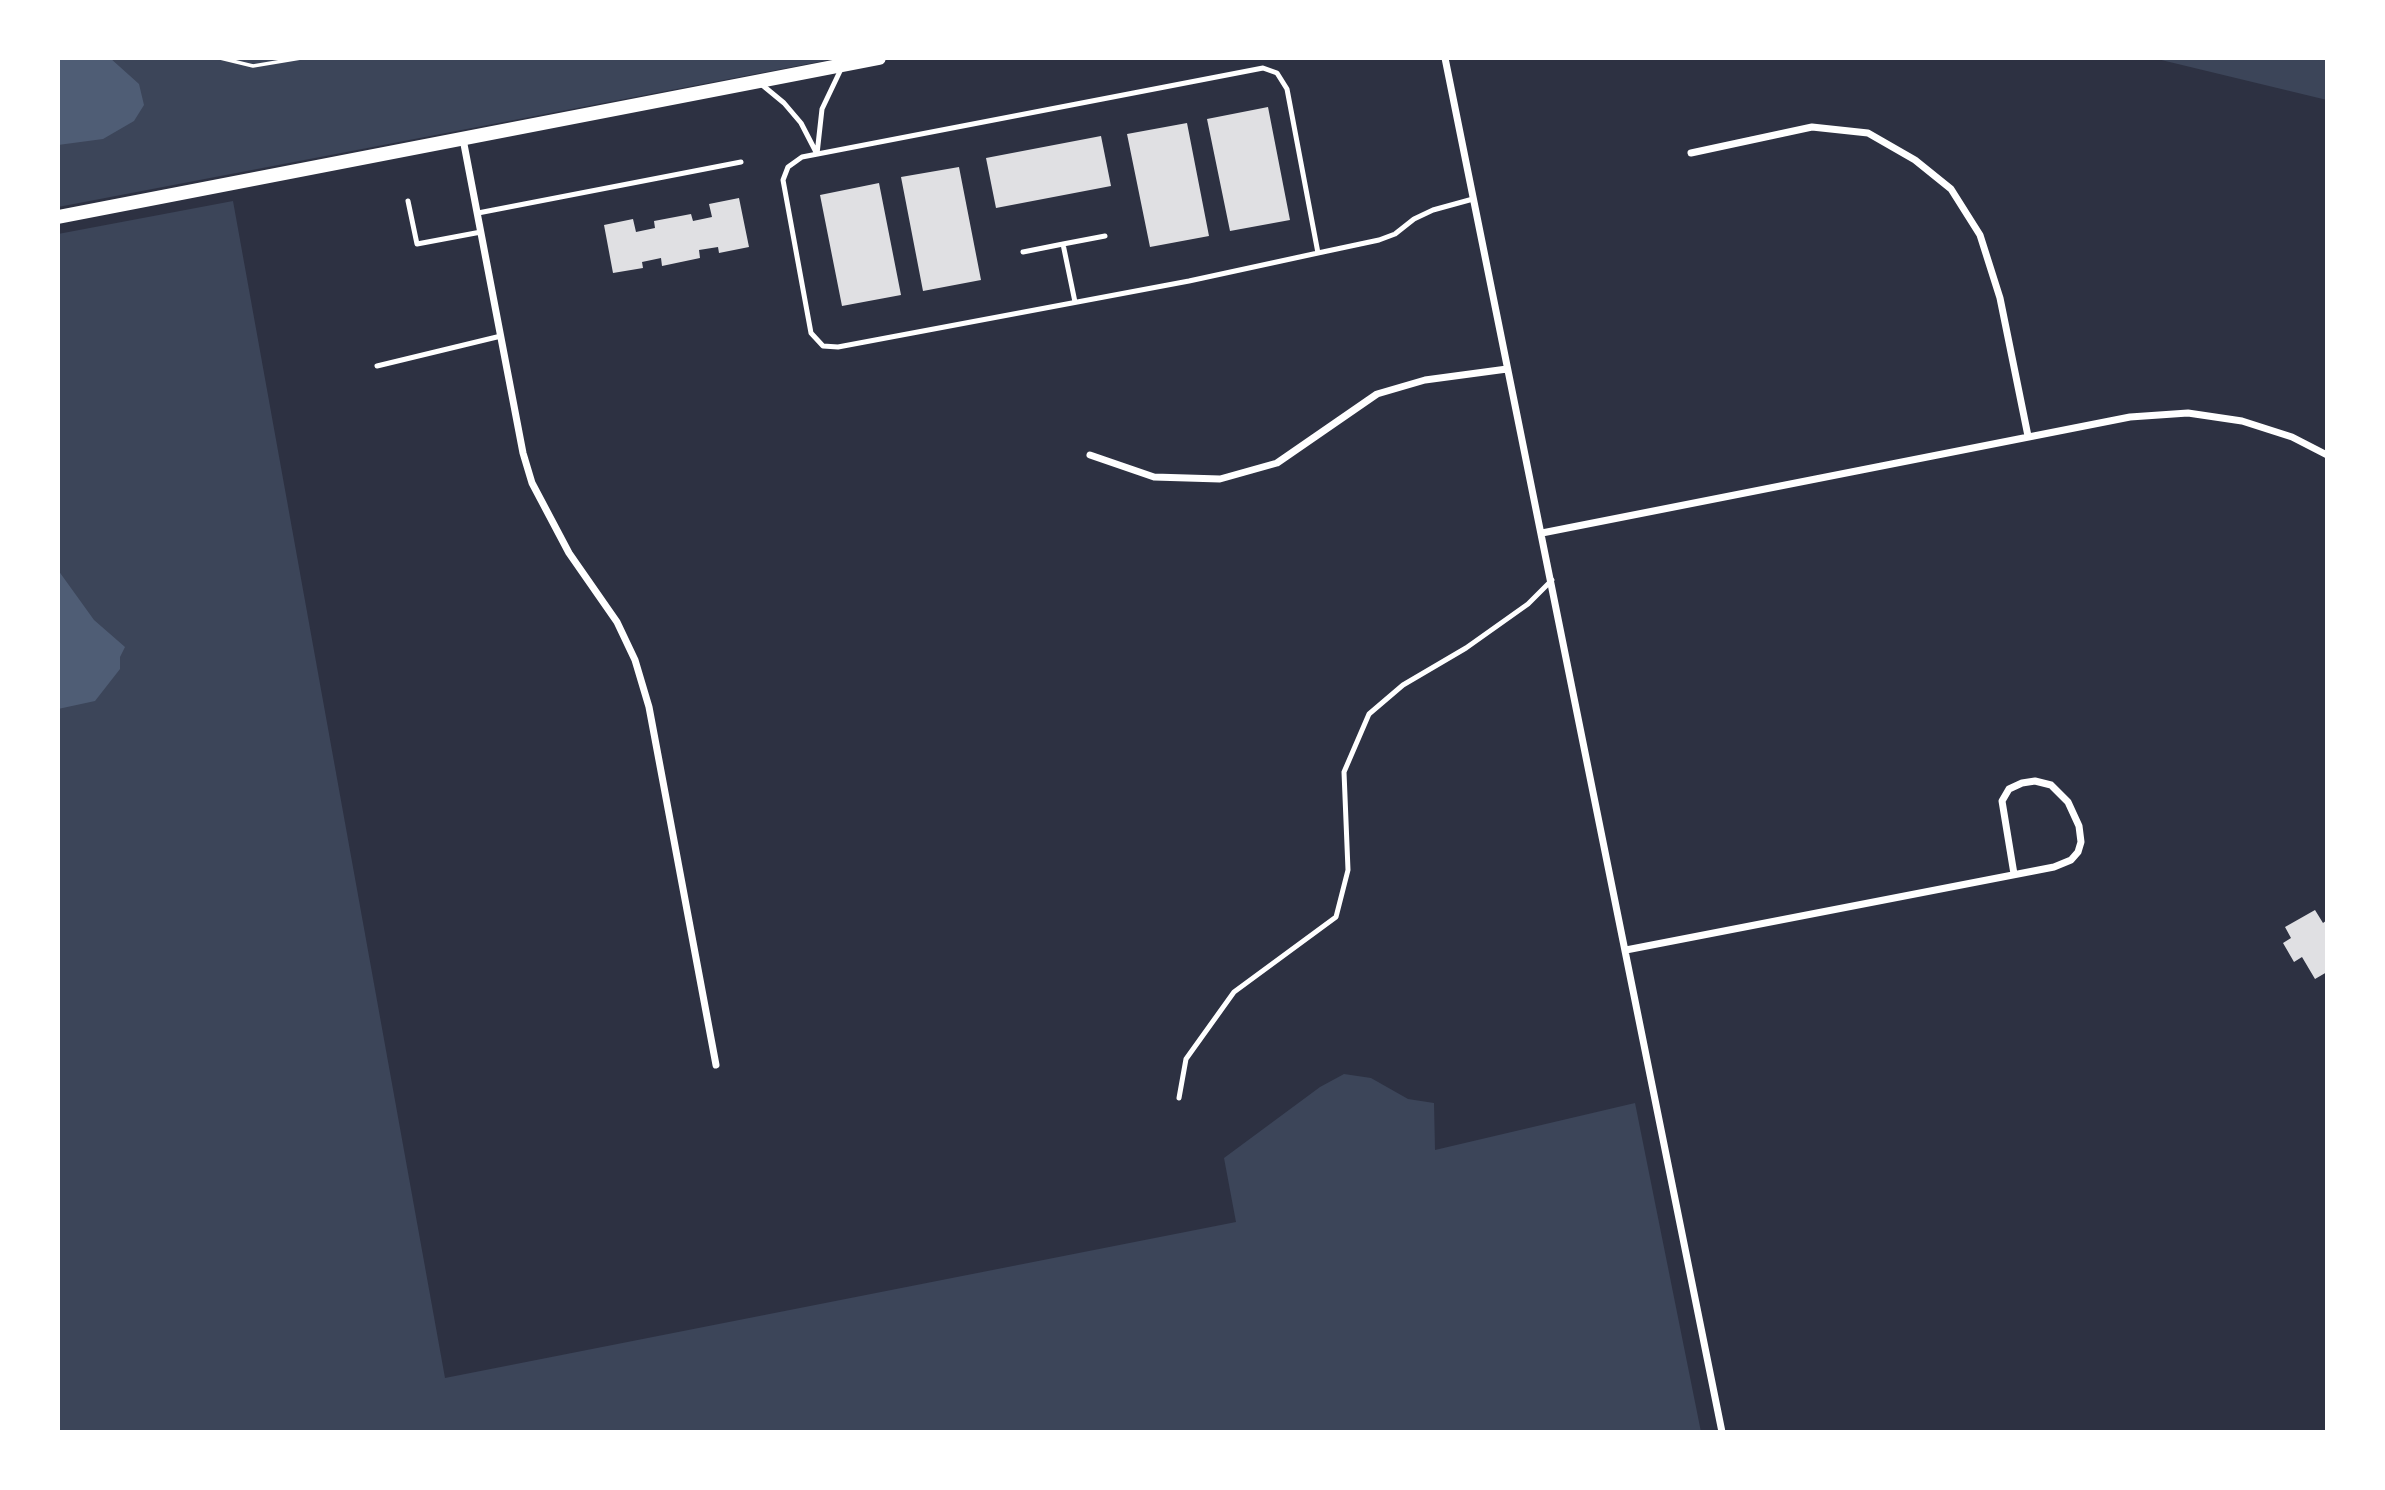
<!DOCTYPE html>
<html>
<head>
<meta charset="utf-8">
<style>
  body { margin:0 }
  #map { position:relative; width:2385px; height:1490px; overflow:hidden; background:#2d3142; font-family:Rubik,sans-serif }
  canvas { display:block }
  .frame { position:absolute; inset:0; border:60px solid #fff; pointer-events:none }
</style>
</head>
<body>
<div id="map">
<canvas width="2385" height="1490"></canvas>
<div class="frame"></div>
</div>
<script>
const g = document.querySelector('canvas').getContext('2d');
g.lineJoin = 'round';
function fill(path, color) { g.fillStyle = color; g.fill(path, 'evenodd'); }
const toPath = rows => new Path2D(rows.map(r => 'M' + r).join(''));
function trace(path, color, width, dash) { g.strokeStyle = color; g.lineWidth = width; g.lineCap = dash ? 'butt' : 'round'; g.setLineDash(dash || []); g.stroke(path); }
fill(toPath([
  [58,58,839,58,58,207],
  [2153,58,2327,58,2327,100],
  [233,201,445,1378,1236,1222,1224,1158,1320,1087,1344,1074,1371,1078,1408,1099,1434,1103,1435,1150,1635,1103,1701,1432,58,1432,58,234]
]), '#3c4559');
fill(toPath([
  [58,58,110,58,139,84,144,105,134,121,103,139,58,145],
  [58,570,94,620,125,647,120,657,120,669,95,701,58,709]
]), '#4f5d75');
fill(toPath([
  [1268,107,1290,220,1230,231,1207,119],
  [1187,123,1209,236,1150,247,1127,134],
  [1101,136,1111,186,996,208,986,158],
  [959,167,981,280,923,291,901,177],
  [879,183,901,295,842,306,820,195],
  [739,198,749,247,719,253,718,247,699,250,700,258,662,266,661,258,642,262,643,268,613,273,604,225,633,219,636,232,655,228,654,221,691,214,693,221,712,217,709,204],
  [2315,910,2323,923,2327,920,2327,972,2315,979,2302,957,2294,962,2283,943,2291,938,2285,927]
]), '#e0e0e3');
trace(toPath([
  [159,58,188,58],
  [220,58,253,66,301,58]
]), '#fff', 3.5);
trace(toPath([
  [761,84,784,103,801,123,817,154,822,109,842,67],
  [408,201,417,244,481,232],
  [478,213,741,162],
  [1023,252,1063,244],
  [1318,253,1287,89,1277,73,1263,68,802,157,788,167,783,180,811,333,823,346,838,347,1189,281,1318,253,1379,240,1395,234,1414,219,1433,210,1473,199],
  [1075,302,1063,244,1105,236],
  [377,366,501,336],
  [1179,1098,1186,1059,1234,992,1336,917,1348,870,1344,772,1369,714,1403,685,1466,648,1528,604,1552,580]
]), '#fff', 5);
trace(toPath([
  [1445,58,1722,1432],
  [463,139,523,453,532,483,569,553,617,622,635,660,649,707,716,1065],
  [1691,153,1812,127,1868,133,1915,160,1951,189,1980,235,2000,298,2028,436],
  [1090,455,1154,477,1220,479,1277,463,1377,394,1425,380,1507,369],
  [1542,533,2130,417,2188,413,2242,421,2292,437,2327,455],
  [1626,950,2054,867,2071,860,2078,852,2081,842,2079,826,2068,802,2051,785,2035,781,2022,783,2009,789,2002,801,2014,874]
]), '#fff', 7);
trace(toPath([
  [58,217,879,58]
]), '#fff', 14);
</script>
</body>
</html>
